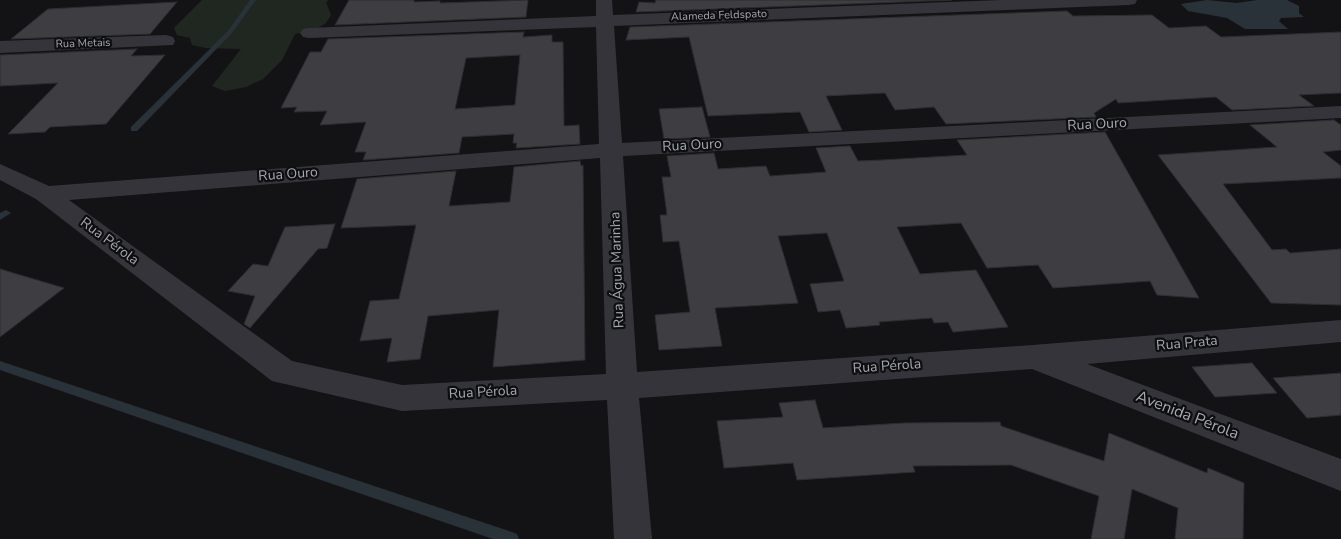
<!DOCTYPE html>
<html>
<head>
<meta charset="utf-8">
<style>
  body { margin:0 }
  canvas { display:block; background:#131315 }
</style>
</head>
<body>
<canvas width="1341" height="539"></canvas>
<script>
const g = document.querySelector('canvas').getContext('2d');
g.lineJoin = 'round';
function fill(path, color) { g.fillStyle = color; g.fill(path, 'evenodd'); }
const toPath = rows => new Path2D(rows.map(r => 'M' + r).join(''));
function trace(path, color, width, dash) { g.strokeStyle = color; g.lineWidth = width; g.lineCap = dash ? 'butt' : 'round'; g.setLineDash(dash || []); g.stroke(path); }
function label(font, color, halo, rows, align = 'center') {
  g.font = font + ' "Nunito Sans",sans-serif'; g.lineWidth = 4.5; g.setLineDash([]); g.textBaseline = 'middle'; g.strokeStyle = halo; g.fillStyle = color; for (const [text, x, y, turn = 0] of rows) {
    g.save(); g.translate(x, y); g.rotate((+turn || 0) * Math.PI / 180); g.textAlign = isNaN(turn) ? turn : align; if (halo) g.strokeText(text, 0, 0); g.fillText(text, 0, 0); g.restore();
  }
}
fill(toPath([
  [202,0,329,0,326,2,331,15,326,23,313,31,295,34,282,60,263,79,246,87,225,91,212,86,241,49,205,48,192,45,190,38,177,35,174,28]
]), '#1f2720');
fill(toPath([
  [1207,0,1237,3,1257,0,1287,0,1299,6,1299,13,1304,17,1281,18,1279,21,1288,29,1245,29,1227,18,1188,11,1181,4]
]), '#293139');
fill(toPath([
  [250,0,256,0,232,33,137,131,131,131,131,127,228,31,250,0],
  [6,210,11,213,0,220,0,213,6,210],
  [0,361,512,532,517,534,519,539,493,539,0,370,0,361]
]), '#293139');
const building = toPath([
  [349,0,414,0,414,2,440,1,440,3,528,0,526,17,335,25,349,0],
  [656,0,952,0,636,12,639,2,655,3,656,0],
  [177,2,150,34,11,39,48,9,177,2],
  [1067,11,1073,16,1152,15,1169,28,1206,26,1221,37,1341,32,1341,93,1299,95,1314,106,1232,110,1216,97,1118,103,1116,99,1094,113,1096,117,946,124,934,107,895,110,885,93,826,96,842,130,809,132,800,112,708,116,689,37,626,40,630,27,1067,11],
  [524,32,523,37,552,35,552,42,563,42,564,126,579,125,580,144,516,148,517,143,513,143,514,134,462,137,459,153,363,160,366,152,355,152,366,122,320,125,327,111,294,112,297,107,281,108,310,52,321,52,328,39,524,32],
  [520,55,515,105,455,109,466,58,520,55],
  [137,49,131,56,165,55,106,124,50,127,45,132,8,134,58,83,0,86,0,55,137,49],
  [702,107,710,137,664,139,659,109,702,107],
  [1334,120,1341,125,1341,150,1323,152,1341,166,1341,178,1223,184,1272,250,1286,249,1290,253,1341,249,1341,305,1271,303,1158,155,1277,147,1250,125,1334,120],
  [1105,132,1199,298,1157,295,1150,281,1053,288,1038,265,987,268,961,223,897,227,920,274,976,270,1008,327,953,332,948,322,934,323,932,318,879,322,880,325,846,328,840,310,818,312,810,284,844,281,827,233,778,236,798,303,715,308,722,346,659,350,655,315,690,312,679,241,663,242,660,215,667,215,662,177,671,177,667,156,714,153,718,169,766,166,770,176,826,172,816,148,850,146,858,161,882,160,967,155,957,140,1105,132],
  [580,161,581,166,583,165,585,360,493,367,499,310,428,316,420,359,387,362,392,338,360,341,370,301,399,299,416,225,341,228,357,179,456,171,449,206,510,202,514,167,580,161],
  [335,224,327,248,318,249,250,328,244,324,255,296,228,291,253,264,268,266,285,227,335,224],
  [0,269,64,288,0,337,0,269],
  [1252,363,1277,393,1215,397,1192,367,1252,363],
  [1341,373,1341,415,1307,418,1273,378,1341,373],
  [815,400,823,428,904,423,1000,422,1001,426,1104,461,1109,433,1207,473,1208,468,1244,483,1243,539,1175,539,1178,508,1132,489,1124,539,1091,539,1099,496,1011,465,913,466,915,472,797,480,793,463,724,468,717,421,783,417,779,403,815,400]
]);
fill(building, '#3d3d42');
trace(building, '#2d2d31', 1);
fill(toPath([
  [596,0,612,0,613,15,1001,0,1137,0,1135,4,1129,5,614,26,622,143,1341,106,1341,118,623,156,637,372,1033,345,1341,320,1341,342,1087,364,1341,459,1341,491,1032,369,639,398,652,539,614,539,607,400,402,411,272,381,36,199,0,180,0,164,49,186,599,144,596,27,309,38,303,37,300,33,303,29,309,28,596,16,596,0],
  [600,158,606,374,402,385,292,361,69,200,600,158],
  [166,35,173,37,175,41,173,45,0,53,0,41,166,35]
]), '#34343a');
label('11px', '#a4a8b5', '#0e0e0f', [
  ["Alameda Feldspato",719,16,-2],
  ["Rua Metais",83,44,-2]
]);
label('14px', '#a4a8b5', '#0e0e0f', [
  ["Rua Ouro",1097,125,-3],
  ["Rua Ouro",692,146,-3],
  ["Rua Ouro",288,175,-4],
  ["Rua Pérola",109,242,37],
  ["Rua Água Marinha",618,270,-92],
  ["Rua Prata",1187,344,-5],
  ["Rua Pérola",887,367,-4],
  ["Rua Pérola",483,393,-3]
]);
label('16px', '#a4a8b5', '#0e0e0f', [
  ["Avenida Pérola",1187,416,21]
]);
</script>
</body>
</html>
